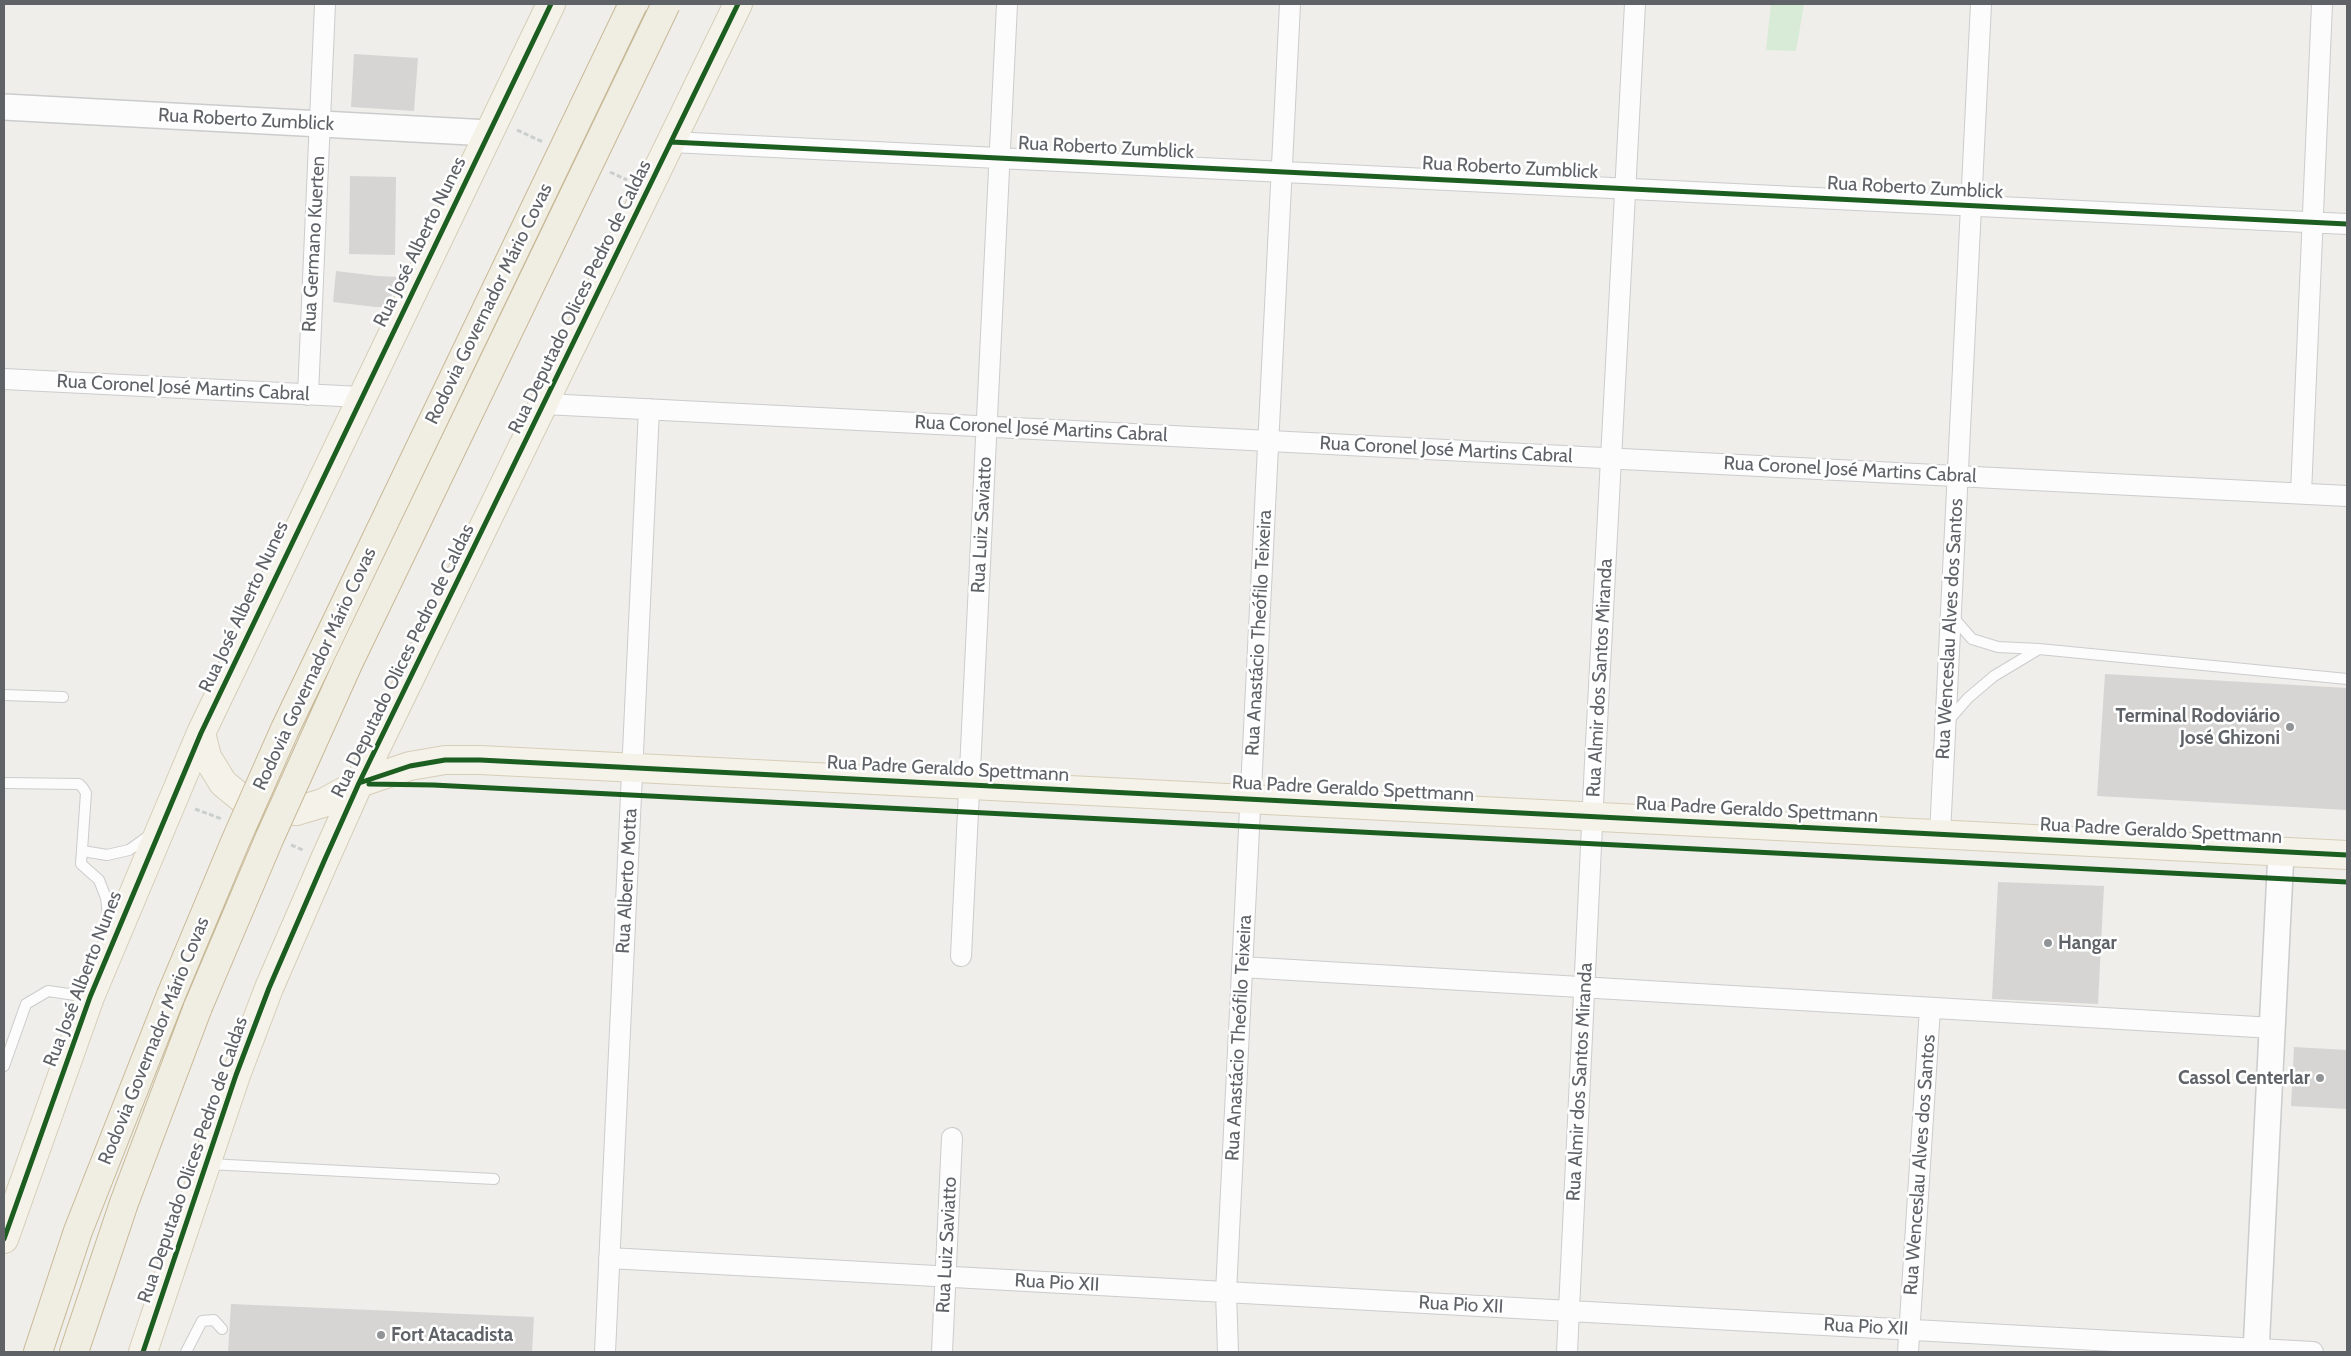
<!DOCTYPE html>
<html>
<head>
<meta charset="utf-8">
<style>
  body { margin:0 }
  #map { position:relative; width:2351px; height:1356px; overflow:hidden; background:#efeeea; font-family:Cabin,sans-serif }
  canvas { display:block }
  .frame { position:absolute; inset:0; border:5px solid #5f6368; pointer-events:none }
</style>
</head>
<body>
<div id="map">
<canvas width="2351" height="1356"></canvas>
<div class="frame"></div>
</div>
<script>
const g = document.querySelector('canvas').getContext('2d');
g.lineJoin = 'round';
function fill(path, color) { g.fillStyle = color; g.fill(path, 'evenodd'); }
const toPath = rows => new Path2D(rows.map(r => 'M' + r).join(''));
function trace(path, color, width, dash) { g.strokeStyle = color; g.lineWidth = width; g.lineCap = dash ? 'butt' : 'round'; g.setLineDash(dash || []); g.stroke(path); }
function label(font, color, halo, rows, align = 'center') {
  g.font = font + ' Cabin,sans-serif'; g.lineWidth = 5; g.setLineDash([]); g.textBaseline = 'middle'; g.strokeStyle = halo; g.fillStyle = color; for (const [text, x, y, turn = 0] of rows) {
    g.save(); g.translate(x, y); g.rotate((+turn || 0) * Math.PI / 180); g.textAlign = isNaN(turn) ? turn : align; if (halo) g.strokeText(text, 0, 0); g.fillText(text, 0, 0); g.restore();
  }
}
fill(toPath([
  [1771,4,1804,4,1796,51,1766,50]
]), '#d8ebd6');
fill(toPath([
  [354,54,418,58,414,111,351,107],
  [350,176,396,177,395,255,349,254],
  [336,271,378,276,399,277,387,307,375,307,333,302],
  [2105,674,2347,688,2347,810,2097,796],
  [1998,882,2104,886,2098,1004,1992,999],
  [2294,1047,2347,1050,2347,1109,2291,1106],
  [231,1304,534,1317,532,1352,228,1352]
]), '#d6d5d3');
const service = toPath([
  [1952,616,1972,639,1998,647,2039,649],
  [4,695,63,697],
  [1948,721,1968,698,1994,676,2039,649,2347,679],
  [4,783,79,784,83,788,86,793,81,864,99,880,106,898,110,931],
  [83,851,107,855,129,850,150,835],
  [4,1066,26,1004,48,991,89,997],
  [209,1164,494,1179],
  [186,1352,202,1321,214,1320,222,1329]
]);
const minor = toPath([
  [671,142,2347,224],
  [4,379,361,397],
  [308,395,325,4],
  [545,404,2347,496],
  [2301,493,2322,4],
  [1940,834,1981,4],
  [961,956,1007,4],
  [1242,967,2273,1028],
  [609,1258,2313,1352],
  [605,1352,649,409],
  [942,1352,952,1138],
  [1228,1352,1226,1292,1290,4],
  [1567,1352,1595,762,1635,4],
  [1908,1352,1930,1008]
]);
const tertiary = toPath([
  [4,107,489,133],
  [2256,1352,2281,852]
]);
const primary = toPath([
  [201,733,207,757,223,783,240,797,266,809,296,811,323,803,359,783,410,766,445,760,480,760,2347,855],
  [4,1239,90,997,201,733,551,4],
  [143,1352,236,1075,269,988,325,859,359,783,738,4]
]);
const motorway = toPath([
  [38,1352,78,1231,171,995],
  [74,1352,124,1203,198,1007]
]);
trace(service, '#cbcccc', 12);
trace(minor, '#cbcccc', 22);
trace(tertiary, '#cbcccc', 28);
trace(primary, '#d7ceb8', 30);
trace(motorway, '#c8b996', 30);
trace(toPath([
  [517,130,543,142],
  [610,172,627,180],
  [195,809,222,819],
  [291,845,303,850]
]), '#cacfcc', 3, [5, 2.5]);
trace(service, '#fdfcfc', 10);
trace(minor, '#fdfcfc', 20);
trace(tertiary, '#fdfcfc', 25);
trace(primary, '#f4f2e9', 28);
trace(motorway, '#f0ede3', 28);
const motorwayBridge = toPath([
  [171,995,235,842,285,729,633,4],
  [198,1007,270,837,348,664,666,4]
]);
trace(motorwayBridge, '#c8b996', 30, []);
trace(motorwayBridge, '#f0ede3', 28);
trace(toPath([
  [671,142,2347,224],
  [359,783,410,766,445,760,480,760,2347,855],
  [369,784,433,785,2347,882],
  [4,1239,90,997,201,733,551,4],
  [143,1352,236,1075,269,988,325,859,359,783,738,4]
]), '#1b5e20', 5);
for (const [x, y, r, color] of [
  [2290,727,5,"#919496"],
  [2048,943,5,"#919496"],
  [2320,1078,5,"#919496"],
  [381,1335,5,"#919496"]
]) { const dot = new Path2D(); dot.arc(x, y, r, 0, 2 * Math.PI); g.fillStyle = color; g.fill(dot); trace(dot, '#fff', 2); }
label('19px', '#5f6368', '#fff', [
  ["Rua Roberto Zumblick",246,120,3],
  ["Rua Roberto Zumblick",1106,148,3],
  ["Rua Roberto Zumblick",1510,168,3],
  ["Rua Roberto Zumblick",1915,188,3],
  ["Rua José Alberto Nunes",420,242,-64],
  ["Rua Germano Kuerten",314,244,-87],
  ["Rua Deputado Olices Pedro de Caldas",580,297,-64],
  ["Rodovia Governador Mário Covas",489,304,-64],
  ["Rua Coronel José Martins Cabral",183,388,3],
  ["Rua Coronel José Martins Cabral",1041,429,3],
  ["Rua Coronel José Martins Cabral",1446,450,3],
  ["Rua Coronel José Martins Cabral",1850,470,3],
  ["Rua Luiz Saviatto",982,525,-87],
  ["Rua José Alberto Nunes",244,607,-65],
  ["Rua Wenceslau Alves dos Santos",1950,629,-87],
  ["Rua Anastácio Theófilo Teixeira",1259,633,-87],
  ["Rua Deputado Olices Pedro de Caldas",403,661,-64],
  ["Rodovia Governador Mário Covas",315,669,-65],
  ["Rua Almir dos Santos Miranda",1600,678,-87],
  ["Rua Padre Geraldo Spettmann",948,769,3],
  ["Rua Padre Geraldo Spettmann",1353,789,3],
  ["Rua Padre Geraldo Spettmann",1757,810,3],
  ["Rua Padre Geraldo Spettmann",2161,831,3],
  ["Rua Alberto Motta",627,881,-87],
  ["Rua José Alberto Nunes",83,979,-69],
  ["Rua Anastácio Theófilo Teixeira",1239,1038,-87],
  ["Rodovia Governador Mário Covas",154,1041,-68],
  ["Rua Almir dos Santos Miranda",1580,1082,-87],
  ["Rua Deputado Olices Pedro de Caldas",193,1160,-71],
  ["Rua Wenceslau Alves dos Santos",1920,1165,-86],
  ["Rua Luiz Saviatto",947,1245,-87],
  ["Rua Pio XII",1057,1283,3],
  ["Rua Pio XII",1461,1305,3],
  ["Rua Pio XII",1866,1327,3]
]);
label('bold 19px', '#5f6368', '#fff', [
  ["Terminal Rodoviário",2280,716],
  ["José Ghizoni",2280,738],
  ["Hangar",2058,943,"left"],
  ["Cassol Centerlar",2310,1078],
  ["Fort Atacadista",391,1335,"left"]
], 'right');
</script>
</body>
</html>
